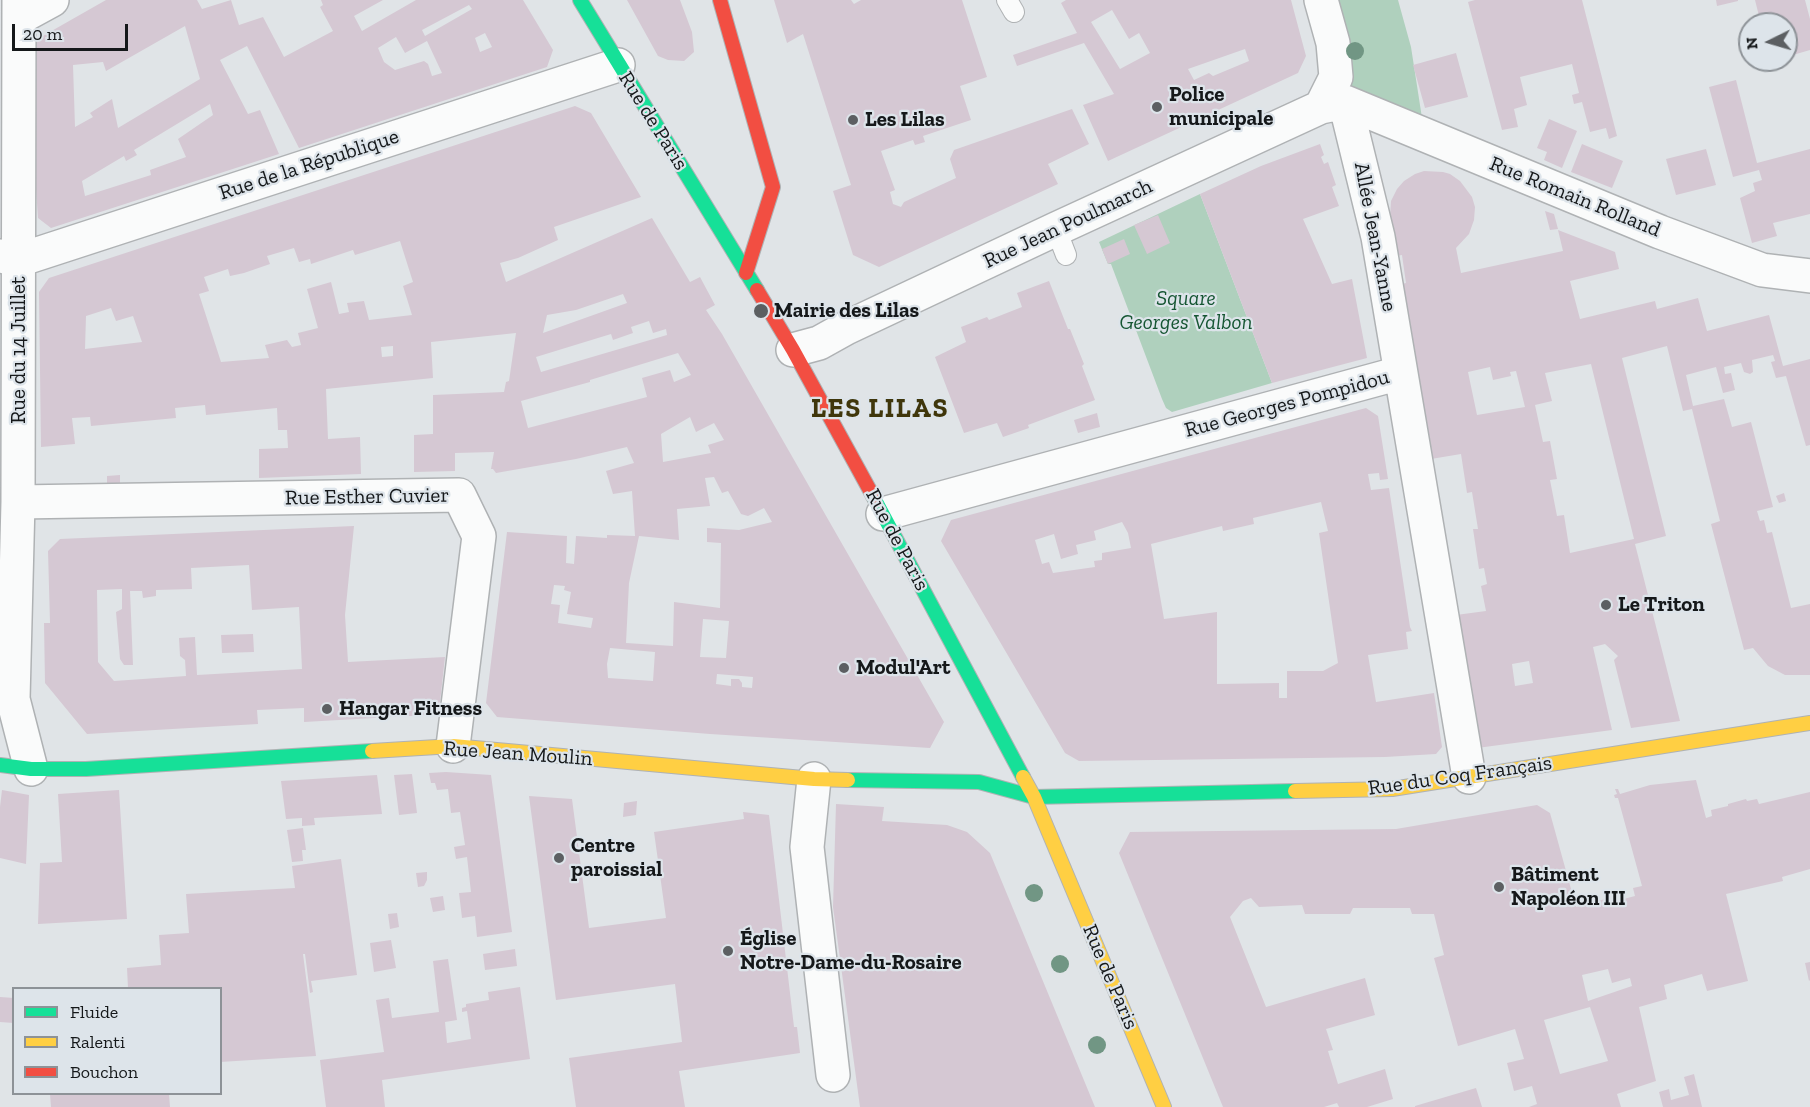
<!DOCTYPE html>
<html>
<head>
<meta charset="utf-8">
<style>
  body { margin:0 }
  #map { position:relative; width:1810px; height:1107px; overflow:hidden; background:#e0e4e7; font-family:"Zilla Slab",serif }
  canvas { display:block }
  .legend { position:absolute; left:12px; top:987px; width:210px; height:108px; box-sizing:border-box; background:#dde4ea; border:2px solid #8d9297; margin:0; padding:8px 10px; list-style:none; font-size:18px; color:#15181a }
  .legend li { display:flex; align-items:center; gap:12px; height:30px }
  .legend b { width:30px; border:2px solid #8d9297 }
  .north { position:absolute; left:1738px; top:12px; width:60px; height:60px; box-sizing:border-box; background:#dde4ea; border:2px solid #8d9297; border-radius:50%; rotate:265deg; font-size:16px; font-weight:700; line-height:24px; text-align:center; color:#15181a }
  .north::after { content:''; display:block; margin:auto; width:21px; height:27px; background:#5c5f62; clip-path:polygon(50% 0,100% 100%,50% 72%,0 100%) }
  .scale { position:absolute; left:12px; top:24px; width:116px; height:27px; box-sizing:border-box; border:3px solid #15181a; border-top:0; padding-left:8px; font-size:18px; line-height:21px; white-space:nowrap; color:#15181a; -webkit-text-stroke:4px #dde4ea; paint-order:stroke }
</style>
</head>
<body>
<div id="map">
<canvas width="1810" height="1107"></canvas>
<ul class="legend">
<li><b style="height:8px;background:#16e098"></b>Fluide</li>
<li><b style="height:8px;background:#ffcf43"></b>Ralenti</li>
<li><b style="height:8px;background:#f24e42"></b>Bouchon</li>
</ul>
<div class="north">N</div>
<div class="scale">20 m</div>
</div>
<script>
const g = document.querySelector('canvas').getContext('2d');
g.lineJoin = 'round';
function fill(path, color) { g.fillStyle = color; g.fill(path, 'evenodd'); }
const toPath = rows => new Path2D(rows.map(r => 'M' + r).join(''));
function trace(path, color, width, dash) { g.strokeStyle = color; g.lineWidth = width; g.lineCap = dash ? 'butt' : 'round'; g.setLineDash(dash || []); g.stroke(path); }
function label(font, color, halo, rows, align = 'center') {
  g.font = font + ' "Zilla Slab",serif'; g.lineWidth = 4.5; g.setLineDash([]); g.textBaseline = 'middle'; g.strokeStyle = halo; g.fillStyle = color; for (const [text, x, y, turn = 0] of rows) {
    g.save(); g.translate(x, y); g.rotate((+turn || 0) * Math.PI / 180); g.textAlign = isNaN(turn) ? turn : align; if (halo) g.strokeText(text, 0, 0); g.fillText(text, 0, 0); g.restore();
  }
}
fill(toPath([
  [1330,0,1398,0,1411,47,1422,118,1353,92,1346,83],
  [1200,194,1272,383,1172,412,1166,408,1162,399,1111,264,1108,264,1099,242]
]), '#afd0bd');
fill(toPath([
  [106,0,197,0,202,9,231,0,239,25,263,17,284,57,333,31,320,7,323,5,321,0,383,0,354,16,362,31,416,0,523,0,553,50,547,67,299,148,247,46,220,60,248,114,260,110,279,154,51,228,38,218,35,175,34,46,41,37],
  [469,5,472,9,425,36,422,30],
  [185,26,200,79,118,128,112,99,90,113,93,117,75,127,73,65,103,62,106,71],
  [485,33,492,47,480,52,475,38],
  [396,37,405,53,427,41,442,73,432,76,428,64,424,61,395,70,384,62,378,48],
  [210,104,213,115,178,139,186,157,150,170,151,175,85,196,82,181,124,156,126,161,137,155,134,150],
  [627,0,680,0,692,32,694,52,684,61,668,60,658,56],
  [774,0,851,0,854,4,861,0,962,0,987,77,960,86,971,120,923,136,925,142,915,145,913,140,881,151,895,190,890,192,893,204,901,207,904,202,956,178,950,159,954,150,1072,109,1089,144,1048,164,1058,184,879,267,853,255,833,191,851,185,803,34,787,43],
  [1066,0,1291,0,1306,56,1298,73,1108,161,1083,105,1114,94,1084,43,1017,66,1013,55,1077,33,1061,3],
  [1112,10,1129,39,1139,33,1150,53,1120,69,1091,22],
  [1245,49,1249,61,1213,76,1209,73,1194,80,1188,69],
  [1475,0,1582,0,1617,136,1609,139,1606,128,1590,132,1582,102,1574,104,1572,95,1579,93,1572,64,1520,77,1527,105,1514,109,1518,127,1502,130,1468,2],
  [1716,0,1738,0,1738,1,1717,6],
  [1755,0,1805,0,1810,19,1810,50,1786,57,1786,24,1761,24],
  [1456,53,1468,97,1425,108,1413,65],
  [1736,80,1757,163,1810,149,1810,214,1773,223,1777,236,1752,243,1740,198,1755,191,1753,183,1762,180,1759,170,1733,177,1709,87],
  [575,106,591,113,641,197,554,227,558,240,518,258,500,263,506,282,652,218,690,282,700,277,715,305,706,310,722,334,944,722,930,748,710,734,497,717,486,703,507,532,567,536,566,563,574,564,576,536,607,538,607,535,635,536,632,491,613,494,606,471,634,463,627,447,576,459,496,473,493,469,491,469,494,452,455,453,455,471,414,472,414,435,433,434,433,395,504,392,506,382,509,381,516,333,431,342,433,378,326,389,328,439,360,437,361,474,259,478,259,449,288,448,287,430,278,430,277,408,206,415,205,405,175,408,176,418,91,426,90,417,72,418,75,444,41,447,39,292,49,278],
  [400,241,413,282,403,286,412,315,369,320,364,301,347,303,349,312,339,314,331,282,307,289,318,328,298,333,301,345,292,347,287,340,265,345,269,358,221,362,199,294,209,291,204,277,228,269,230,276,244,273,270,264,267,256,294,248,299,262,310,259,311,264,353,250,355,255],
  [623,294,627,303,543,333,547,315,576,310],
  [111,308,116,321,133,316,142,342,85,349,86,316],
  [649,321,653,333,666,329,667,335,541,372,536,357,611,334,613,340,633,333,631,327],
  [393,346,393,356,382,357,381,347],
  [678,353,691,375,674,382,670,370,642,378,647,397,528,428,521,401,590,382,590,380],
  [690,417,696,432,714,423,724,440,708,445,711,453,663,462,661,434],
  [714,477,722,493,728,491,741,514,748,516,764,508,772,522,739,530,707,528,707,542,721,543,720,608,674,602,673,646,626,643,629,583,639,536,679,540,677,509,710,506,705,478],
  [554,585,565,586,564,590,571,592,567,614,593,618,591,628,558,623,560,605,551,604],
  [703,619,729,621,726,658,700,657],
  [610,648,655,652,653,681,608,678,607,664],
  [717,674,753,677,752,688,742,687,742,683,739,679,731,679,731,686,716,684],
  [1549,119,1577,131,1562,168,1544,160,1547,152,1537,148],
  [1320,144,1324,155,1321,157,1324,164,1328,162,1336,185,1332,187,1339,206,1303,219,1332,284,1352,279,1367,358,1272,383,1200,194,1261,166],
  [1582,144,1623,161,1612,188,1571,172],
  [1706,149,1716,185,1676,195,1666,159],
  [1424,171,1443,172,1450,174,1460,181,1472,197,1475,207,1474,220,1469,234,1456,248,1461,273,1563,251,1558,230,1615,252,1619,269,1570,281,1580,319,1655,301,1657,309,1698,298,1707,331,1769,315,1783,366,1810,359,1810,445,1806,446,1786,376,1776,378,1771,362,1775,361,1773,355,1752,360,1753,372,1750,374,1744,372,1741,363,1724,367,1725,374,1731,373,1735,390,1723,393,1716,367,1686,375,1693,406,1724,399,1732,427,1751,422,1773,507,1757,511,1760,521,1764,520,1767,533,1772,532,1791,608,1810,604,1810,675,1785,675,1768,666,1753,648,1744,650,1711,524,1720,521,1692,409,1683,411,1667,346,1622,358,1666,536,1635,544,1680,721,1631,728,1614,660,1618,656,1605,644,1593,647,1612,730,1477,748,1456,615,1486,611,1481,586,1487,584,1484,568,1479,569,1473,529,1478,529,1472,492,1467,493,1461,454,1431,459,1401,284,1406,283,1402,255,1396,256,1390,216,1391,201,1397,189,1404,181,1415,174],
  [1591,364,1634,539,1570,553,1564,515,1557,516,1550,480,1557,479,1550,441,1543,442,1535,405,1552,401,1545,373],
  [1490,367,1493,380,1511,376,1510,372,1516,371,1525,407,1477,415,1468,372],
  [1529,661,1533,683,1515,686,1512,664],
  [1545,211,1554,214,1558,229,1550,230],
  [1158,215,1170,243,1147,254,1134,225],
  [1124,239,1130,254,1108,264,1102,249],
  [1049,281,1068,329,1070,329,1084,364,1082,366,1095,400,1028,425,1029,428,1003,437,997,423,964,433,935,357,966,342,961,327,987,317,989,320,1022,307,1017,293],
  [1366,408,1378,416,1388,479,1380,480,1379,473,1368,474,1371,490,1389,488,1410,627,1412,631,1406,632,1408,649,1368,655,1376,702,1434,693,1442,747,1436,754,1385,757,1079,761,1065,753,941,541,951,520],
  [1321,502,1328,531,1319,533,1338,663,1323,671,1287,671,1287,698,1279,698,1279,683,1217,684,1217,612,1164,619,1151,544,1222,526,1223,531,1254,524,1253,518],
  [1122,522,1128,533,1131,548,1102,553,1102,560,1094,561,1095,567,1053,573,1049,562,1042,564,1035,540,1054,534,1061,559,1078,554,1076,545,1096,540,1094,531],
  [1097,413,1100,427,1078,433,1074,420],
  [120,475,120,483,107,484,107,476],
  [1784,493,1786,501,1779,503,1776,496],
  [354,526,345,615,348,662,445,657,440,702,427,715,304,722,304,708,257,710,258,724,87,734,45,683,44,623,50,623,48,551,60,539],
  [249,565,252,610,299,607,302,669,197,675,195,637,179,638,180,656,185,660,186,676,114,681,98,662,97,590,122,589,122,609,116,612,120,659,124,665,133,665,130,591,142,591,143,598,156,596,156,590,192,589,191,568],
  [253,634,254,652,222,653,221,635],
  [446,772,491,775,512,932,477,937,475,916,462,918,459,893,471,892,467,857,456,859,454,847,465,845,460,812,451,813,448,789,437,790,435,783,431,783,429,773],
  [412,774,417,813,399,815,394,775],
  [377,775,382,814,314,818,315,825,302,826,302,818,286,819,281,781],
  [1696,780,1706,818,1712,816,1711,810,1728,806,1728,804,1746,799,1747,801,1757,799,1759,804,1810,792,1810,869,1782,877,1783,881,1726,894,1748,981,1707,991,1702,974,1664,985,1667,999,1639,1007,1656,1081,1617,1094,1621,1107,1529,1107,1537,1104,1532,1086,1514,1091,1507,1063,1524,1059,1515,1029,1458,1046,1434,958,1444,955,1434,914,1412,914,1410,908,1353,908,1350,914,1305,914,1302,905,1259,907,1251,898,1243,901,1230,917,1266,1007,1365,978,1375,1015,1326,1029,1333,1050,1328,1051,1338,1084,1385,1069,1393,1099,1367,1107,1339,1107,1337,1103,1324,1107,1223,1107,1119,853,1130,832,1396,829,1537,805,1550,813,1576,907,1609,898,1609,896,1614,895,1616,901,1635,896,1633,888,1642,886,1618,798,1615,798,1614,795,1617,794,1615,789,1618,789,1620,794,1650,785],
  [1608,969,1612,983,1630,978,1632,986,1588,1001,1582,975],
  [1590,1007,1608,1061,1560,1074,1544,1020],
  [2,790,29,795,26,864,0,858,0,807],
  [119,790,127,919,38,924,40,863,62,862,58,794],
  [529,796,572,799,589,928,666,918,654,832,744,819,743,812,769,815,794,1027,797,1027,800,1053,679,1071,685,1107,576,1107,569,1058,682,1042,675,984,556,1000],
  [637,801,636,815,623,817,624,803],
  [836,804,884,807,882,821,947,825,967,832,990,853,1095,1107,860,1107,833,907],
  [303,828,306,850,302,850,303,861,292,862,287,830],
  [341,859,357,975,311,981,313,992,310,993,305,954,303,954,316,1056,220,1062,220,988,128,988,127,968,161,965,159,935,189,933,186,894,295,888,292,866],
  [427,872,427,880,424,886,418,887,416,873],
  [443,896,445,910,433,912,430,898],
  [397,913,399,927,390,929,388,914],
  [391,940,396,968,374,972,370,943],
  [515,949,517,966,485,970,483,954],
  [448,959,457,1020,445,1022,447,1043,471,1039,467,1011,462,1012,462,1008,466,1007,466,1004,489,1000,488,992,520,987,530,1059,382,1080,385,1107,326,1107,320,1060,384,1052,376,1000,389,998,392,1018,439,1012,433,961],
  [1810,962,1810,980,1809,981,1805,963],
  [0,997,14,998,14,1023,0,1022],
  [1694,1074,1702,1107,1663,1107,1659,1092,1669,1089,1671,1100,1689,1095,1684,1077],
  [1476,1088,1482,1107,1415,1107,1415,1106],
  [50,1094,169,1094,170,1107,51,1107]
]), '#d5c8d3');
const lane = toPath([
  [1007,0,1014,12],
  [1056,229,1066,255]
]);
const street = toPath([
  [19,18,52,0],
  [1345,102,1378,237,1469,777],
  [1345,102,1660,232,1762,270,1810,276],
  [1321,107,1336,77,1333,43,1321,0],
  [0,256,19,260,618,65],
  [793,350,819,343,846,328,1056,229,1321,107,1345,102],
  [18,502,459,495,479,536,453,746],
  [883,514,1400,373],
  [0,686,13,699,31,769],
  [13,699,18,502,19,0],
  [814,779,807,847,833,1075]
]);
const fast = toPath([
  [580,0,757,290],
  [873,496,1023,777],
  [0,765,31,769,86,769,372,751],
  [848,780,979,782,1034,797,1295,791]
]);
const slow = toPath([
  [372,751,453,746,814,779,848,780],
  [1023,777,1034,797,1164,1107],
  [1295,791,1392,789,1810,723]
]);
const jam = toPath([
  [720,0,773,187,746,273],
  [757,290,793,350,873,496]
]);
trace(lane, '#afb2b4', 22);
trace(street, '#afb2b4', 36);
trace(fast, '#afb2b4', 16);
trace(slow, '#afb2b4', 16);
trace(jam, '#afb2b4', 16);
trace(lane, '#fafbfb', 20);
trace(street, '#fafbfb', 33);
trace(fast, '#16e098', 14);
trace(slow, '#ffcf43', 14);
trace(jam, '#f24e42', 14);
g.fillStyle = '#719684';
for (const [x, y] of [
  [1355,51],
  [1034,893],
  [1060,964],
  [1097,1045]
]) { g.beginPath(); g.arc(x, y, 9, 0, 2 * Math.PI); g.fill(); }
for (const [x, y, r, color] of [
  [1157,107,6,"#5c5f62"],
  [853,120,6,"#5c5f62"],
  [761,311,8,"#5c5f62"],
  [1606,605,6,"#5c5f62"],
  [844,668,6,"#5c5f62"],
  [327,709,6,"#5c5f62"],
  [559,858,6,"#5c5f62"],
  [1499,887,6,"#5c5f62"],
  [728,951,6,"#5c5f62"]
]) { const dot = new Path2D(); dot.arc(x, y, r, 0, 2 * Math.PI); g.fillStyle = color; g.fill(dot); trace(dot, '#dde4ea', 2); }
label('bold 21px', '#15181a', '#dde4ea', [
  ["Police",1169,95],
  ["municipale",1169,119],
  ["Les Lilas",865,120],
  ["Mairie des Lilas",774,311],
  ["Le Triton",1618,605],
  ["Modul'Art",856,668],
  ["Hangar Fitness",339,709],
  ["Centre",571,846],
  ["paroissial",571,870],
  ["Bâtiment",1511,875],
  ["Napoléon III",1511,899],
  ["Église",740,939],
  ["Notre-Dame-du-Rosaire",740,963]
], 'left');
label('21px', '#15181a', '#dde4ea', [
  ["Rue de Paris",653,121,58],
  ["Rue de la République",309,165,-18],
  ["Rue Romain Rolland",1575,197,22],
  ["Rue Jean Poulmarch",1068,224,-25],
  ["Allée Jean-Yanne",1375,237,79],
  ["Rue du 14 Juillet",19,350,-90],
  ["Rue Georges Pompidou",1287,404,-15],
  ["Rue Esther Cuvier",367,497,-1],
  ["Rue de Paris",897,540,62],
  ["Rue Jean Moulin",518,754,4],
  ["Rue du Coq Français",1460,776,-8],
  ["Rue de Paris",1110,977,67]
]);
label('italic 21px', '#165633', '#dde4ea', [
  ["Square",1186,299],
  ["Georges Valbon",1186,323]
]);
g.letterSpacing = '1.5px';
label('bold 27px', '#3f360b', '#dde4ea', [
  ["LES LILAS",880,409]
]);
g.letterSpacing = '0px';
</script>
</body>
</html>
